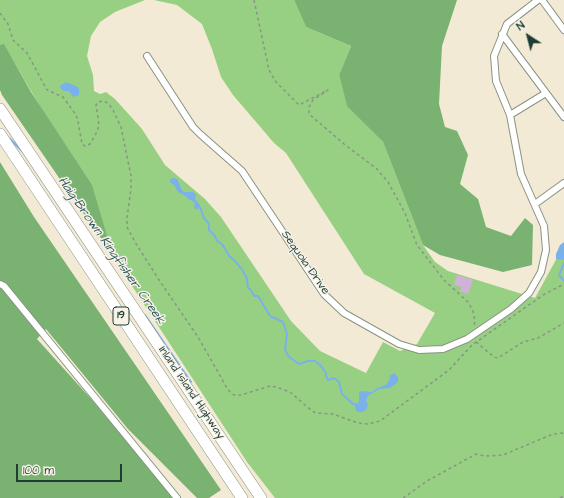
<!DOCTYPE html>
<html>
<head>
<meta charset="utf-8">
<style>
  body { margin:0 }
  #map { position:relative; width:564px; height:498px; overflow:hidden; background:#f2ead4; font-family:"Architects Daughter",sans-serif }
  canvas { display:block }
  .north { position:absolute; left:508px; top:16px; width:40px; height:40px; -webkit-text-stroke:3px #f7f3e8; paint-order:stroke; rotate:324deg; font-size:11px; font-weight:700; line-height:16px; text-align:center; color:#1f3d34 }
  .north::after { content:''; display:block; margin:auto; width:14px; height:18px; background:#1f3d34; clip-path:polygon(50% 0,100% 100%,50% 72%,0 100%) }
  .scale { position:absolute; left:16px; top:464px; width:106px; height:18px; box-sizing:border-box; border:2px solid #1f3d34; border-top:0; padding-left:5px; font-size:12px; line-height:14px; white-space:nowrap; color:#1f3d34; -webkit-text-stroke:3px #f7f3e8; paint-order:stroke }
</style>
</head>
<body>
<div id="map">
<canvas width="564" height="498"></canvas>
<div class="north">N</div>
<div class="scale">100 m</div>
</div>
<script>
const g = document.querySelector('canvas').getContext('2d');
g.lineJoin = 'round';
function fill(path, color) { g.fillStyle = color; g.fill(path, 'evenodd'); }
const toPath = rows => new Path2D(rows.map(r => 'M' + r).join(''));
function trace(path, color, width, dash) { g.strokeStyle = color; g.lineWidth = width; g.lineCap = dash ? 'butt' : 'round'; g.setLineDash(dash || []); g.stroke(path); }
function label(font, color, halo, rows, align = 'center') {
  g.font = font + ' "Architects Daughter",sans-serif'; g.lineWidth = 3; g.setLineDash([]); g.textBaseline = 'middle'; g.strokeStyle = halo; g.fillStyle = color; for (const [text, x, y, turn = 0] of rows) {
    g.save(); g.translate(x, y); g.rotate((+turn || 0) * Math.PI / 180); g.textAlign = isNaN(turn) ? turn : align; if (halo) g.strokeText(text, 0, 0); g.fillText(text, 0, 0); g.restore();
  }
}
fill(toPath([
  [0,0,145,0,115,12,100,22,91,36,87,56,93,75,94,91,100,94,106,92,115,99,142,129,165,165,205,199,221,217,291,321,320,351,366,373,383,342,400,351,417,344,435,313,364,274,286,153,274,143,233,95,221,77,212,49,202,24,177,5,154,0,294,0,306,27,351,46,339,75,347,105,383,142,423,245,435,262,448,271,535,298,564,245,564,498,275,498,247,462,123,272,41,108,4,45,0,45]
]), '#97d083');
fill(toPath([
  [294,0,457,0,442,46,439,104,445,127,457,131,468,155,460,184,478,199,486,227,511,236,525,218,533,225,532,265,503,272,440,255,423,245,383,142,347,106,339,75,351,46,306,27],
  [4,44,31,92,92,185,112,253,95,230,2,95,0,90,0,45],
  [0,162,34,217,221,490,209,498,197,498,128,429,46,329,37,339,92,400,174,498,0,498]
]), '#79b271');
fill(toPath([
  [66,82,78,87,79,89,79,95,73,97,69,91,64,91,61,89,60,86],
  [173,178,177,179,182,190,184,192,193,192,196,195,195,199,200,205,198,210,194,208,195,203,193,201,188,199,186,196,178,192,174,185,170,182,170,179],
  [564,242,564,260,556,259,556,254,560,245],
  [394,373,398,377,398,382,390,388,379,389,368,396,366,400,368,405,366,410,362,412,357,412,355,408,356,404,359,402,359,393,361,391,372,392,377,388,386,385,390,379,389,376]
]), '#7bb1ea');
trace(toPath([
  [9,138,23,152],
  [200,207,204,218,209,224,209,230,215,236,217,241,222,244,230,257,236,262,243,271,247,279,248,288,251,290,254,296,258,296,270,316,283,322,287,334,285,350,289,357,299,364,308,361,315,361,321,366,326,373,326,376,328,380,334,378,339,382,342,394,353,404,357,405],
  [564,263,559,275,564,281],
  [145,315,191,382]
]), '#7bb1ea', 2);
fill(toPath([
  [457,275,473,280,468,294,460,291,462,287,454,285]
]), '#d0b1d8');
const street = toPath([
  [542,0,564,30],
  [502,34,564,117],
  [147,56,193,127,200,134,242,171,324,294,344,313,399,344,419,350,443,349,467,339,511,309,529,293,541,272,546,250,544,226,521,174,510,115,496,81,494,56,507,24,538,0],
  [510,115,546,93],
  [535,204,564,183],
  [0,284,4,286,177,498]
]);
const highway = toPath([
  [0,109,261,498],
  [0,134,242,498]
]);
trace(street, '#889484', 8);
trace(highway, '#889484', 12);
trace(toPath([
  [254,0,269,70,276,82,299,105,328,90,313,100,309,107,309,114,344,144,377,169,388,182,405,213,417,245,444,280,468,302,473,311,475,321,474,326],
  [0,13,8,24,13,40,27,53,47,90,63,97,76,115,78,121,82,144,85,146,90,144,97,132,99,125,96,105,98,102,103,101,108,103,113,110,121,127,131,176,131,189,127,218,127,227,135,242,159,280,198,337,227,388,230,392,234,395,241,395,270,386,276,387,290,392,312,411,316,413,333,414,358,423,368,424,380,421,449,370,472,345,543,295,564,284],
  [476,342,494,357,498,358,523,342,538,338,564,323],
  [403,498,427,481,476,454,479,455,490,456,503,455,553,434,564,433],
  [560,498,564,496]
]), '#889484', 1.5, [3, 3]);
trace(street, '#fff', 6);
trace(highway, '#fff', 11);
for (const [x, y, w] of [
  [121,316,16]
]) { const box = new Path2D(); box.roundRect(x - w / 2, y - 9, w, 18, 3); g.fillStyle = '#f7f3e8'; g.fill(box); trace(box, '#1f3d34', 1); }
label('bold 11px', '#1f3d34', null, [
  ["19",121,316]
]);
label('12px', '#1f3d34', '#f7f3e8', [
  ["Sequoia Drive",305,263,55],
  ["Inland Island Highway",191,393,56]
]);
label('italic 13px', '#365a62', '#f7f3e8', [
  ["Haig-Brown Kingfisher Creek",111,251,55]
]);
</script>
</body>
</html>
